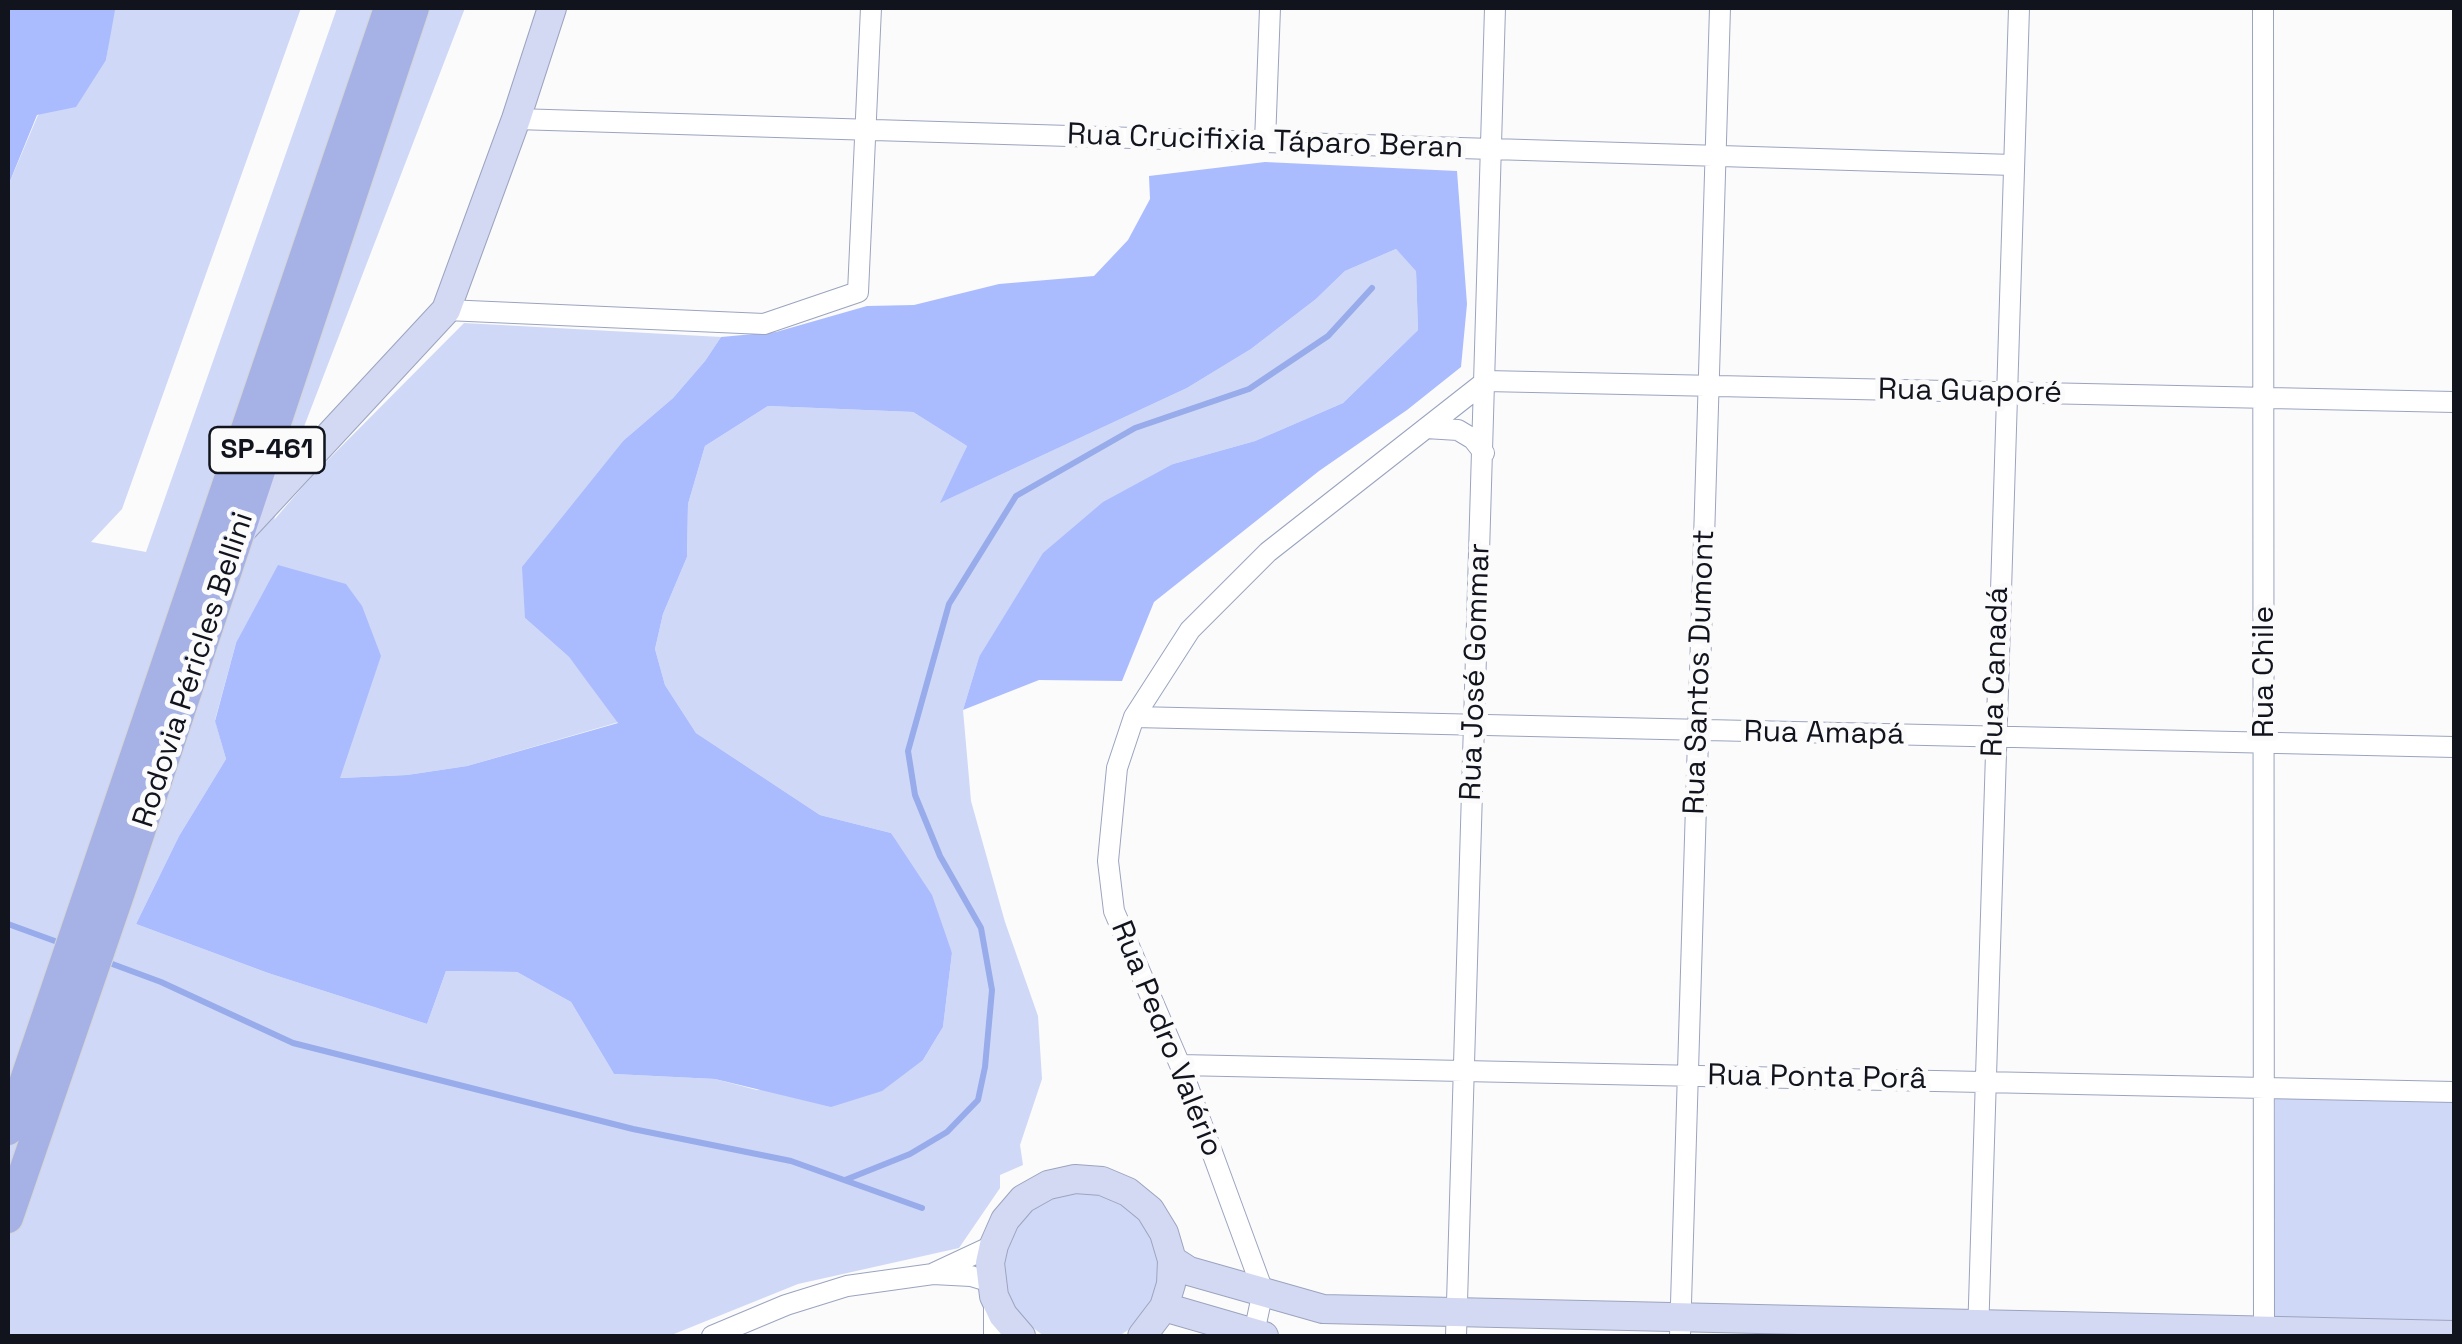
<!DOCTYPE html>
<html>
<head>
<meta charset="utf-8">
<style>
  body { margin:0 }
  #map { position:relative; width:2462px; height:1344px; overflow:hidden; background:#fbfbfb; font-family:"Space Grotesk",sans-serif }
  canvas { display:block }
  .frame { position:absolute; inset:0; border:10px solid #11131d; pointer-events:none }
</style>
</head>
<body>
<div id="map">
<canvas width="2462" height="1344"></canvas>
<div class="frame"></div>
</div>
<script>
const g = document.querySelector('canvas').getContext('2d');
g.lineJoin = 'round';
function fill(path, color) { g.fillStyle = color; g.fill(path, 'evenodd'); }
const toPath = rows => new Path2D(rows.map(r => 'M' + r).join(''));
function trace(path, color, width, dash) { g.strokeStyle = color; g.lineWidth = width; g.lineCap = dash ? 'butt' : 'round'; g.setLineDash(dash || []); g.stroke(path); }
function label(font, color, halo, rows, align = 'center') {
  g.font = font + ' "Space Grotesk",sans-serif'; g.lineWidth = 10; g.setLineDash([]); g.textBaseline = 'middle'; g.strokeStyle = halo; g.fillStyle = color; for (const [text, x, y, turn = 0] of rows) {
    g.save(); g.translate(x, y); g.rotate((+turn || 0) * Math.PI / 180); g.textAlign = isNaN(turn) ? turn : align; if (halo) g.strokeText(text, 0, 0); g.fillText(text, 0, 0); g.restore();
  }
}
fill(toPath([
  [114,8,301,8,122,509,91,542,146,552,337,8,465,8,305,424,274,520,311,477,464,323,721,337,705,361,673,398,624,440,525,618,569,657,619,722,467,766,407,775,339,778,236,643,215,720,226,759,179,836,136,924,268,973,427,1024,446,971,517,972,571,1002,614,1074,715,1079,757,1090,923,1060,943,1027,952,953,891,833,820,815,696,733,665,685,655,649,663,614,687,557,688,504,705,446,768,406,913,412,967,446,942,502,1187,388,1251,349,1316,299,1345,271,1396,249,1416,270,1418,330,1343,403,1255,441,1173,464,979,657,963,710,971,801,1005,922,1038,1016,1042,1079,1020,1145,1023,1165,1000,1175,1000,1188,959,1248,798,1284,669,1336,8,1336,8,186,38,115,106,60],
  [2275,1097,2454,1099,2454,1324,2273,1319],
  [1085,1188,1133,1207,1160,1251,1161,1278,1153,1303,1137,1324,1119,1336,1044,1336,1020,1318,1007,1295,1002,1270,1005,1244,1017,1221,1036,1202]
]), '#cfd8f6');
fill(toPath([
  [8,8,114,8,115,10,106,60,76,107,37,115,8,186],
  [1265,162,1457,171,1467,304,1461,367,1407,410,1319,471,1154,602,1122,681,1039,680,963,710,979,657,1043,553,1103,502,1173,464,1255,441,1343,403,1418,330,1416,271,1396,249,1345,271,1316,299,1251,349,1187,388,940,503,967,446,913,412,768,406,705,446,688,504,687,557,663,614,655,649,665,685,696,733,820,815,891,833,932,895,952,953,943,1027,923,1060,882,1091,831,1107,715,1079,614,1074,571,1002,517,972,446,971,427,1024,268,973,136,924,179,836,226,759,215,721,236,643,278,565,346,584,362,606,381,656,340,778,407,775,467,766,618,723,569,657,525,618,522,567,624,440,673,398,705,361,721,337,776,332,867,306,914,305,999,284,1094,276,1128,240,1150,199,1149,176]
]), '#aabcfe');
trace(toPath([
  [8,924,63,944],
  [107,962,161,982,293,1043,633,1129,791,1161,922,1208],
  [845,1180,910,1154,947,1132,978,1100,985,1067,992,990,981,928,940,856,915,795,908,751,949,604,1016,496,1135,428,1249,389,1328,336,1372,288]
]), '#98abeb', 6);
const street = toPath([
  [2263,8,2264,1336],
  [516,119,2013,165],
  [1265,142,1270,8],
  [446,310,764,324,858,292,871,8],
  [1426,428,1458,430,1473,439,1484,453],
  [1134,717,2454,747],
  [1180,1065,2454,1092],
  [934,1273,994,1245],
  [1254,1333,1263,1291,1180,1065,1114,911,1108,861,1117,768,1134,717,1190,630,1268,552,1486,381,2454,402],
  [1978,1335,2019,8],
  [712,1336,786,1305,847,1286,933,1274,971,1276,991,1282],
  [994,1336,994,1298],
  [1456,1336,1495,8],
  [1680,1336,1720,8]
]);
const secondary = toPath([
  [240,532,446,310,516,119,552,8],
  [1172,1260,1189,1271,1323,1309,2454,1335],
  [1164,1307,1264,1336],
  [1021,1336,1003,1315,994,1296,990,1263,994,1245,1005,1220,1023,1199,1048,1185,1075,1179,1102,1181,1128,1192,1150,1210,1164,1233,1172,1260,1171,1284,1164,1307,1142,1336]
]);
const primary = toPath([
  [8,1130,389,8],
  [8,1218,120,892,414,8]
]);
trace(street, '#9ba4bf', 22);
trace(secondary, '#9ba4bf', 30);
trace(primary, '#d4d5d6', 32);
trace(street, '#fff', 20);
trace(secondary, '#d3d9f3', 28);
trace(primary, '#a6b2e6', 30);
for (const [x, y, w] of [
  [267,450,115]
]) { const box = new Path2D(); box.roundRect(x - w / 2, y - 23, w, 46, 8); g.fillStyle = '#fbfbfb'; g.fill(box); trace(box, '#11131d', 2.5); }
label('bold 28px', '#11131d', null, [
  ["SP-461",267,450]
]);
label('30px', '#11131d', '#fbfbfb', [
  ["Rua Crucifixia Táparo Beran",1265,142,2],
  ["Rua Guaporé",1970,392,1],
  ["Rodovia Péricles Bellini",194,670,-72],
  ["Rua José Gommar",1476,672,-88],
  ["Rua Santos Dumont",1700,672,-88],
  ["Rua Canadá",1996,672,-88],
  ["Rua Chile",2265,672,-90],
  ["Rua Amapá",1824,734,1],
  ["Rua Pedro Valério",1166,1039,68],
  ["Rua Ponta Porâ",1817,1078,1]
]);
</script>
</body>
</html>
